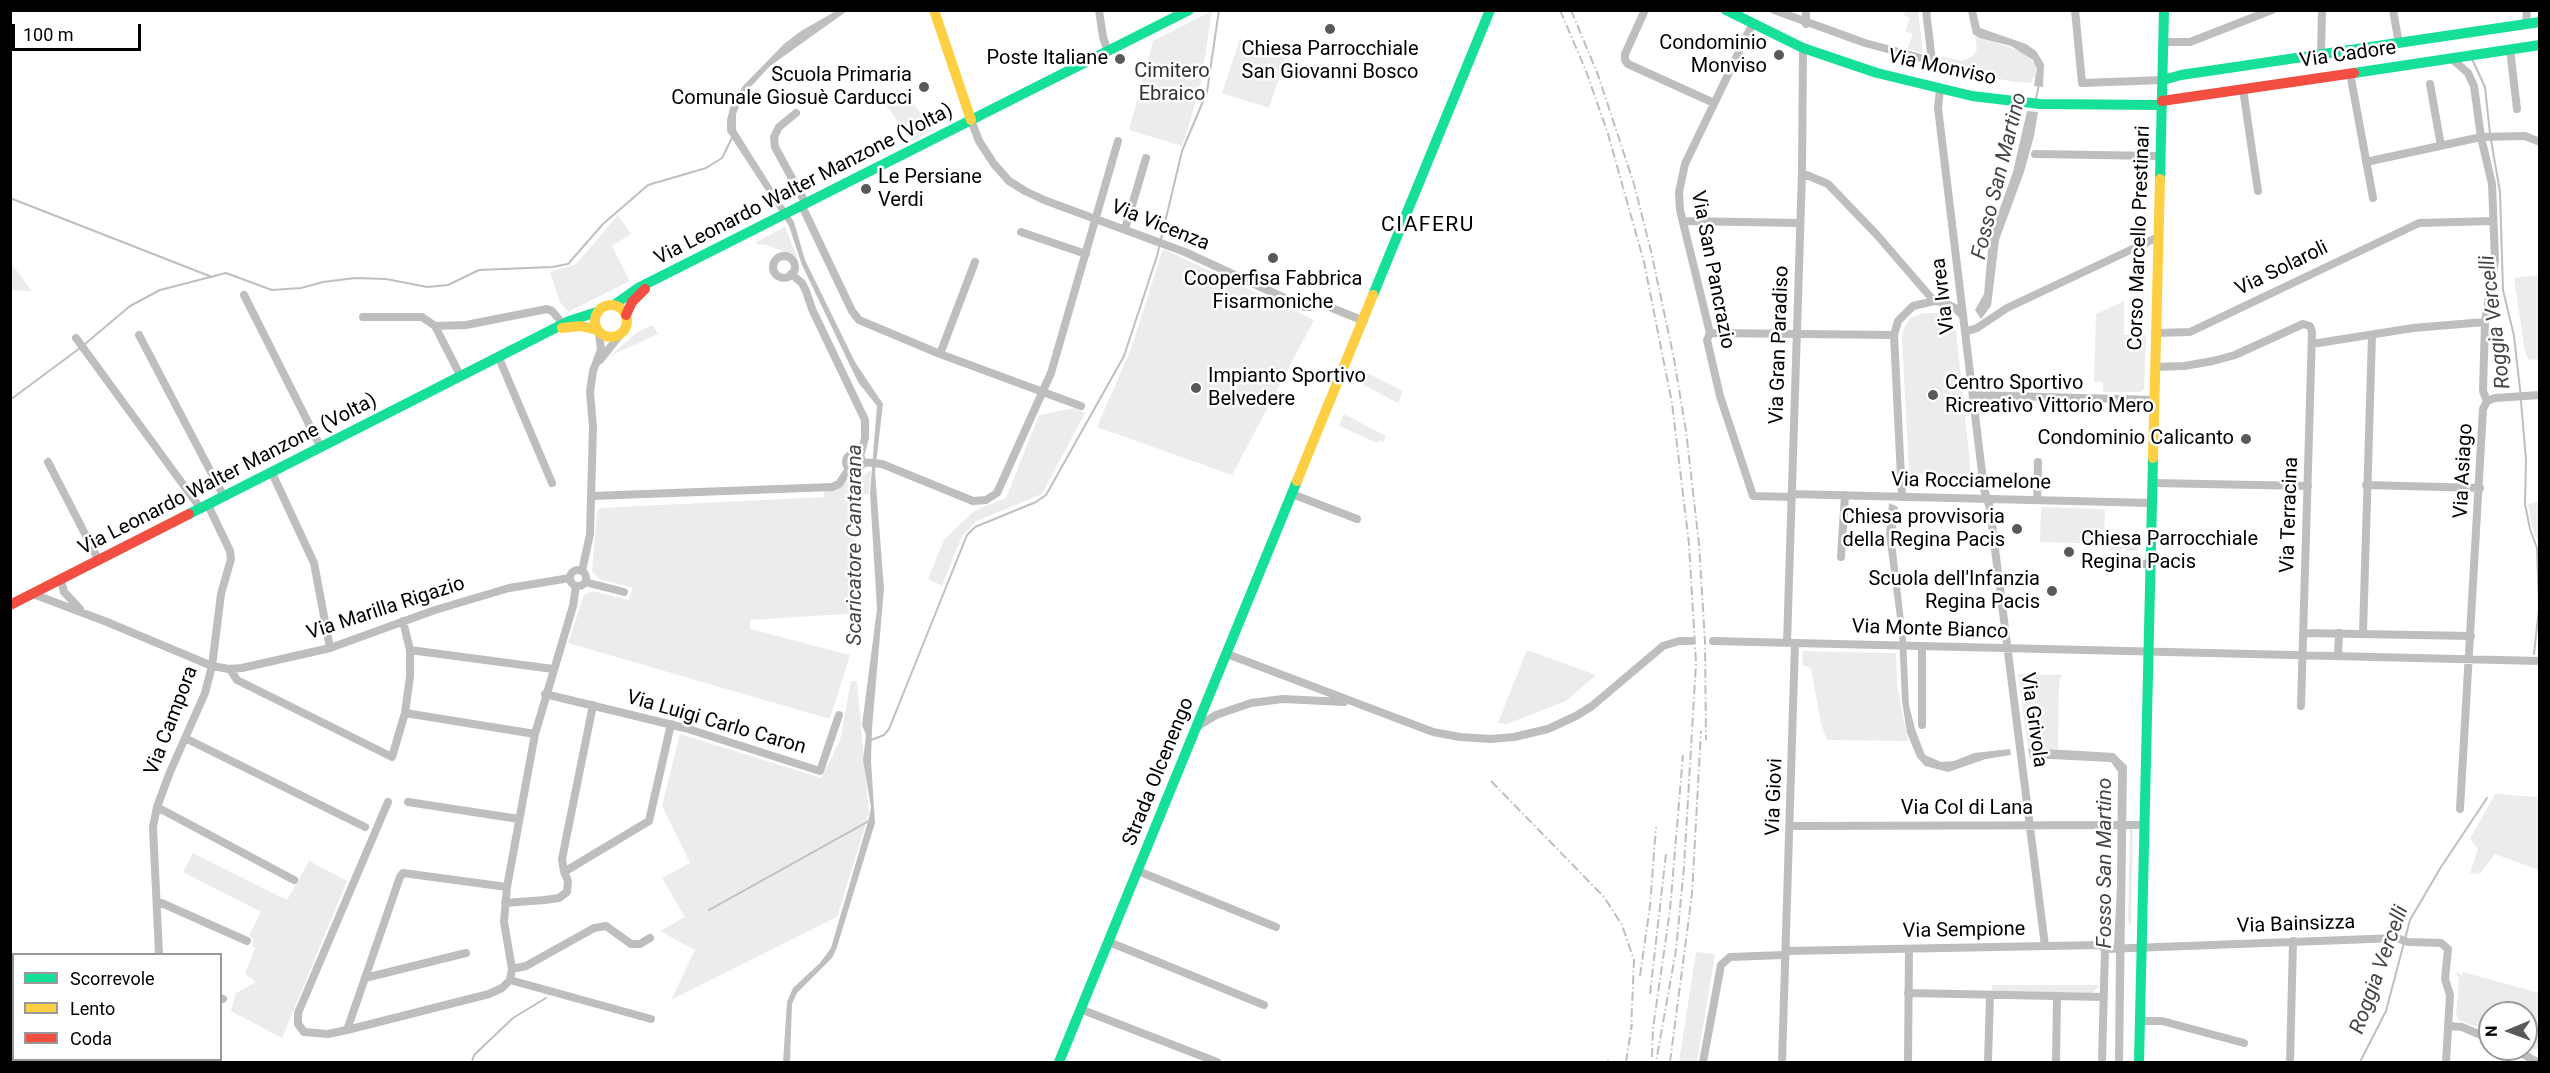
<!DOCTYPE html>
<html>
<head>
<meta charset="utf-8">
<style>
  body { margin:0 }
  #map { position:relative; width:2550px; height:1073px; overflow:hidden; background:#fff; font-family:Roboto,sans-serif }
  canvas { display:block }
  .frame { position:absolute; inset:0; border:12px solid #000; pointer-events:none }
  .legend { position:absolute; left:12px; top:953px; width:210px; height:108px; box-sizing:border-box; background:#fff; border:2px solid #999; margin:0; padding:8px 10px; list-style:none; font-size:18px; color:#000 }
  .legend li { display:flex; align-items:center; gap:12px; height:30px }
  .legend b { width:30px; border:2px solid #999 }
  .north { position:absolute; left:2478px; top:1001px; width:60px; height:60px; box-sizing:border-box; background:#fff; border:2px solid #999; border-radius:50%; rotate:269deg; font-size:16px; font-weight:700; line-height:24px; text-align:center; color:#000 }
  .north::after { content:''; display:block; margin:auto; width:21px; height:27px; background:#595959; clip-path:polygon(50% 0,100% 100%,50% 72%,0 100%) }
  .scale { position:absolute; left:12px; top:24px; width:129px; height:27px; box-sizing:border-box; border:3px solid #000; border-top:0; padding-left:8px; font-size:18px; line-height:21px; white-space:nowrap; color:#000; -webkit-text-stroke:4px #fff; paint-order:stroke }
</style>
</head>
<body>
<div id="map">
<canvas width="2550" height="1073"></canvas>
<div class="frame"></div>
<ul class="legend">
<li><b style="height:8px;background:#16e098"></b>Scorrevole</li>
<li><b style="height:8px;background:#ffcf43"></b>Lento</li>
<li><b style="height:8px;background:#f24e42"></b>Coda</li>
</ul>
<div class="north">N</div>
<div class="scale">100 m</div>
</div>
<script>
const g = document.querySelector('canvas').getContext('2d');
g.lineJoin = 'round';
function fill(path, color) { g.fillStyle = color; g.fill(path, 'evenodd'); }
const toPath = rows => new Path2D(rows.map(r => 'M' + r).join(''));
function trace(path, color, width, dash) { g.strokeStyle = color; g.lineWidth = width; g.lineCap = dash ? 'butt' : 'round'; g.setLineDash(dash || []); g.stroke(path); }
function label(font, color, halo, rows, align = 'center') {
  g.font = font + ' Roboto,sans-serif'; g.lineWidth = 5; g.setLineDash([]); g.textBaseline = 'middle'; g.strokeStyle = halo; g.fillStyle = color; for (const [text, x, y, turn = 0] of rows) {
    g.save(); g.translate(x, y); g.rotate((+turn || 0) * Math.PI / 180); g.textAlign = isNaN(turn) ? turn : align; if (halo) g.strokeText(text, 0, 0); g.fillText(text, 0, 0); g.restore();
  }
}
fill(toPath([
  [1212,11,1200,89,1182,146,1129,130,1153,41],
  [1907,11,1918,11,1923,53,1907,49,1913,34,1905,32,1910,18,1903,15],
  [1975,35,2022,52,2036,64,2037,78,2032,78,2032,83,2017,82,1943,70,1941,56,1962,61,1973,56,1977,49],
  [1240,39,1287,54,1269,108,1222,93],
  [906,94,933,130,912,141,886,105],
  [618,215,631,234,612,246,630,281,568,312,560,302,550,272,576,264],
  [785,227,797,257,766,245,756,244,756,242],
  [1163,249,1314,320,1232,475,1097,427,1131,349],
  [10,263,11,263,32,291,11,290],
  [2539,275,2539,359,2529,360,2525,352,2514,278],
  [2124,301,2124,335,2146,335,2144,389,2140,392,2103,392,2103,382,2094,382,2096,314],
  [1923,313,1939,313,1948,318,1956,331,1971,474,1909,474,1902,337,1904,328,1910,318],
  [650,326,653,326,658,334,610,356,636,333],
  [1361,370,1403,391,1398,403,1356,381],
  [1074,408,1085,413,1042,494,977,521,962,536,942,586,928,579,944,540,974,511,1006,498,1039,415],
  [1344,414,1386,436,1383,442,1379,440,1377,443,1339,426],
  [868,471,871,471,869,494,852,496,860,613,750,620,750,629,850,655,830,719,568,643,584,595,593,591,628,600,633,588,599,579,592,571,597,512,600,508,824,497,824,491,836,490,847,480,864,476],
  [2539,501,2540,501,2539,544,2532,527,2528,504],
  [2041,507,2105,509,2104,544,2040,542],
  [2109,539,2138,541,2138,551,2127,551,2124,547,2120,551,2109,550],
  [1527,650,1596,675,1566,701,1507,724,1498,723],
  [1803,651,1896,653,1897,685,1908,741,1827,740,1821,724,1811,668,1802,665],
  [2018,674,2062,675,2059,681,2058,749,2028,748],
  [851,681,857,681,869,814,837,917,671,1000,695,950,660,931,685,917,662,878,690,863,662,806,680,734,821,778,840,741],
  [2495,794,2539,797,2539,870,2495,854,2480,874,2470,873,2478,849,2470,839],
  [2130,827,2133,829,2131,927,2128,920],
  [193,853,287,900,309,861,347,881,282,1038,231,1011,236,993,256,982,245,974,255,948,252,946,254,939,249,936,261,912,183,872],
  [1696,952,1715,954,1697,1062,1679,1062],
  [2455,972,2462,975,2463,972,2539,993,2539,1047,2536,1050,2526,1046,2526,1013,2490,1013,2490,1032,2459,1020,2456,1015,2459,979],
  [1992,985,2098,985,2098,987,2093,993,1992,991]
]), '#ececec');
fill(toPath([
  [836,11,847,11,770,66,744,94,736,114,736,130,794,222,805,260,855,362,883,404,875,472,884,589,872,728,871,761,875,823,836,950,832,958,797,993,792,1004,790,1062,783,1062,787,1002,793,988,820,963,831,948,869,818,871,807,863,760,866,735,862,725,877,609,870,493,877,406,858,382,802,265,789,226,727,131,727,120,731,104,743,86,784,44,801,31],
  [1968,11,1976,11,1980,28,2026,44,2036,51,2044,64,2043,87,2034,86,2037,69,2033,60,2011,46,1980,38,1973,34],
  [2027,111,2038,112,2034,136,2024,172,1999,240,1991,306,1981,319,1975,310,1984,294,1989,239,2013,172],
  [1889,503,1898,507,1895,542,1906,639,1909,705,1915,729,1925,755,1941,762,1954,761,1974,753,2010,749,2011,755,1986,759,1948,772,1925,766,1917,757,1907,733,1902,701,1899,633,1886,534],
  [2028,748,2114,753,2127,766,2123,1062,2115,1062,2116,951,2114,946,2117,885,2118,772,2111,762,2030,758]
]), '#bfbfbf');
trace(toPath([
  [2472,59,2485,87,2490,134],
  [2036,99,2039,84],
  [2491,140,2500,192,2503,290,2514,336,2520,389,2526,460,2525,504,2530,529,2537,548,2539,608,2534,654],
  [10,198,212,277],
  [85,344,130,306,160,290,226,273,272,290,301,288,323,282,355,278,386,279,427,287,448,285,479,270,552,267,568,264,603,224,648,185,706,168,722,158,733,136],
  [10,400,80,348],
  [871,740,884,735,889,729,967,535,975,527,1036,502,1046,495,1124,356,1157,256,1182,151,1207,92,1219,10],
  [709,910,869,821],
  [472,1062,474,1055,513,1018,546,998],
  [2360,1062,2386,1011,2410,920,2441,867,2487,798]
]), '#bfbfbf', 2);
trace(toPath([
  [1099,10,1103,37,1108,52],
  [1645,10,1625,54,1625,60,1628,64,1714,103],
  [1774,10,1865,43,1932,61,1926,10],
  [2075,10,2082,83,2163,80],
  [2393,10,2399,44],
  [1806,24,1806,10],
  [2526,24,2527,10],
  [1752,25,1685,164,1679,192,1680,210,1710,333,1707,340,1720,396,1753,496,1791,497],
  [2164,42,2190,42,2272,10],
  [2510,49,2517,109],
  [2321,56,2322,10],
  [2451,58,2468,73,2474,86,2481,137,2492,184,2495,260,2485,322,2483,391,2487,401,2483,409,2460,809],
  [2350,73,2373,198],
  [2430,84,2441,146],
  [1940,89,1938,108,1984,489,1990,508,1995,549,2045,946],
  [2243,89,2258,191],
  [796,113,779,127,774,137,775,147,806,204],
  [971,120,979,141,994,164,1009,181,1025,191,1044,200,1185,252,1304,307,1311,307,1317,302,1364,321],
  [2035,154,2160,156],
  [2366,162,2481,137,2525,136,2540,142],
  [1802,173,1828,184,1877,235,1934,301],
  [802,206,852,311,859,320,940,354,1081,406],
  [1683,221,1800,223],
  [1125,229,1146,158],
  [1021,232,1086,254],
  '773 267a11 11 0 1 1 22 0a11 11 0 1 1-22 0Z',
  [791,274,802,283,806,291,812,309,865,420,865,438,860,456],
  [244,295,321,448],
  [363,317,422,317,435,326,466,325,547,309,552,311,565,326],
  [435,326,461,377],
  [1965,332,1977,328,2007,308,2158,237],
  [1710,333,1894,335],
  [2156,333,2190,332,2419,223,2493,221],
  [139,335,224,497],
  [76,338,201,509],
  [2312,344,2413,328,2485,322],
  [940,354,975,262],
  [499,358,552,483],
  [600,360,620,335],
  [2155,367,2184,366,2213,361,2235,355,2303,324,2310,326,2312,332,2301,706],
  [1973,395,2154,400],
  [2487,401,2495,398,2540,395],
  '846 462a8 8 0 1 1 16 0a8 8 0 1 1-16 0Z',
  [48,462,99,561],
  [862,462,882,464,973,501,986,500,997,493,1051,373,1118,141],
  [272,473,314,563,330,648],
  [2152,483,2308,486],
  [2366,485,2480,488],
  [1292,494,1357,519],
  [1791,494,2151,503],
  [592,496,832,487,839,484,849,469],
  [1902,497,1894,335,1898,321,1913,306,1934,301,1942,302,1955,308,1963,316],
  [2037,500,2038,462],
  [1841,557,1845,495],
  [2087,563,2150,564],
  '570 578a8 8 0 1 1 16 0a8 8 0 1 1-16 0Z',
  [582,571,590,534,593,427,590,392,593,371,601,350,599,333],
  [61,580,64,592,80,609],
  [585,582,624,592],
  [33,594,107,622,212,666,229,669,242,668,330,648,435,610,509,588,570,578],
  [2303,633,2471,636],
  [2363,633,2372,335],
  [1713,641,2540,661],
  [1787,643,1802,173,1803,48],
  [410,650,553,669],
  [1227,654,1433,732,1460,737,1491,739,1514,737,1548,729,1576,716,1592,706,1663,646,1679,641,1691,641],
  [2338,656,2339,633],
  [230,669,237,680,392,757,405,713,410,676,410,650,403,621],
  [545,694,685,728,820,771,839,715],
  [405,713,535,734],
  [1922,725,1922,647],
  [1198,726,1216,715,1251,703,1283,699,1344,702],
  [185,738,365,827],
  [388,802,298,1013,298,1024,304,1032,328,1034,347,1030,489,994,502,988,510,980,512,969,504,922,507,887,535,734,573,606,576,586],
  [408,802,519,819],
  [157,807,294,880],
  [1790,826,2144,825],
  [1138,871,1276,927],
  [564,872,649,821,671,724],
  [157,901,247,941],
  [505,903,545,900,559,898,567,892,568,881,564,872,562,859,593,705],
  [1109,942,1264,1005],
  [1786,951,2100,945,2105,949,2133,948,2397,938,2408,942,2441,943,2448,949,2445,979,2450,995,2446,1062],
  [159,954,153,827,157,807,170,772,205,693,212,666,221,594,231,559,230,551,208,505],
  [512,969,526,966,594,928,606,926,631,944,640,944,650,938],
  [365,978,466,953],
  [510,980,651,1019],
  [1908,993,2104,997],
  [220,998,223,999],
  [1080,1009,1217,1062],
  [2140,1021,2162,1021,2244,1043],
  [2449,1026,2462,1027,2490,1039],
  [347,1030,400,877,403,873,507,887],
  [2514,1049,2537,1062],
  [67,1062,70,1060],
  [1703,1062,1721,965,1730,957,1784,955],
  [1782,1062,1795,643],
  [1908,1062,1909,949],
  [1988,1062,1990,996],
  [2056,1062,2057,997],
  [2102,1062,2105,949],
  [2290,1062,2293,941]
]), '#bebebe', 8);
trace(toPath([
  [1726,10,1803,48,1877,73,1972,96,2040,104,2162,105],
  [2354,73,2540,45],
  [2163,80,2181,75,2540,22],
  [2160,179,2164,10],
  [1373,295,1490,10],
  [614,305,638,288,1189,10],
  [189,514,569,321,597,312],
  [1059,1062,1297,481],
  [2139,1062,2153,458]
]), '#16e098', 10);
trace(toPath([
  [934,10,971,120],
  '595 321a16 16 0 1 1 32 0a16 16 0 1 1-32 0Z',
  [562,328,581,326,597,330],
  [2153,458,2160,179],
  [1297,481,1373,295]
]), '#ffcf43', 10);
trace(toPath([
  [2162,101,2354,73],
  [626,315,632,302,645,289],
  [10,605,189,514]
]), '#f24e42', 10);
trace(toPath([
  [1560,10,1586,71,1608,134,1644,262,1672,403,1689,544,1696,663,1684,867,1676,950,1656,1062],
  [1571,10,1598,75,1634,184,1651,251,1674,359,1686,431,1699,544,1705,641,1706,740],
  [1491,781,1604,897,1622,925,1634,960,1631,1030],
  [1640,976,1650,906,1656,827],
  [1650,994,1666,854],
  [1652,1057,1653,1028,1670,910,1683,755],
  [1608,1060,1608,1062],
  [1626,1062,1632,1024],
  [1670,1062,1692,894,1701,731]
]), '#bebebe', 2, [9, 3, 1.5, 3]);
for (const [x, y, r, color] of [
  [1330,29,6,"#595959"],
  [1779,55,6,"#595959"],
  [1120,59,6,"#595959"],
  [924,87,6,"#595959"],
  [866,189,6,"#595959"],
  [1273,258,6,"#595959"],
  [1196,388,6,"#595959"],
  [1933,395,6,"#595959"],
  [2246,439,6,"#595959"],
  [2017,529,6,"#595959"],
  [2069,552,6,"#595959"],
  [2052,591,6,"#595959"]
]) { const dot = new Path2D(); dot.arc(x, y, r, 0, 2 * Math.PI); g.fillStyle = color; g.fill(dot); trace(dot, '#fff', 2); }
label('20px', '#000', '#fff', [
  ["Condominio",1767,44],
  ["Monviso",1767,67],
  ["Chiesa Parrocchiale",1330,50,"center"],
  ["San Giovanni Bosco",1330,73,"center"],
  ["Poste Italiane",1108,59],
  ["Scuola Primaria",912,76],
  ["Comunale Giosuè Carducci",912,99],
  ["Le Persiane",878,178,"left"],
  ["Verdi",878,201,"left"],
  ["Cooperfisa Fabbrica",1273,280,"center"],
  ["Fisarmoniche",1273,303,"center"],
  ["Impianto Sportivo",1208,377,"left"],
  ["Belvedere",1208,400,"left"],
  ["Centro Sportivo",1945,384,"left"],
  ["Ricreativo Vittorio Mero",1945,407,"left"],
  ["Condominio Calicanto",2234,439],
  ["Chiesa provvisoria",2005,518],
  ["della Regina Pacis",2005,541],
  ["Chiesa Parrocchiale",2081,540,"left"],
  ["Regina Pacis",2081,563,"left"],
  ["Scuola dell'Infanzia",2040,580],
  ["Regina Pacis",2040,603]
], 'right');
label('20px', '#000', '#fff', [
  ["Via Cadore",2348,55,-8],
  ["Via Monviso",1942,68,12],
  ["Via Leonardo Walter Manzone (Volta)",804,185,-27],
  ["Via Vicenza",1160,226,22],
  ["Corso Marcello Prestinari",2140,238,-88],
  ["Via Solaroli",2282,269,-26],
  ["Via San Pancrazio",1712,270,79],
  ["Via Ivrea",1944,296,-97],
  ["Via Gran Paradiso",1780,345,-88],
  ["Via Asiago",2464,471,-87],
  ["Via Leonardo Walter Manzone (Volta)",228,475,-27],
  ["Via Rocciamelone",1971,482,1],
  ["Via Terracina",2290,515,-88],
  ["Via Marilla Rigazio",386,609,-18],
  ["Via Monte Bianco",1930,630,2],
  ["Via Grivola",2033,720,82],
  ["Via Campora",172,721,-69],
  ["Via Luigi Carlo Caron",716,723,16],
  ["Strada Olcenengo",1159,772,-68],
  ["Via Giovi",1775,797,-88],
  ["Via Col di Lana",1967,809],
  ["Via Bainsizza",2296,925,-2],
  ["Via Sempione",1964,931,-1]
]);
label('20px', '#333', '#fff', [
  ["Cimitero",1172,72],
  ["Ebraico",1172,95]
]);
label('italic 21px', '#444', '#fff', [
  ["Fosso San Martino",2000,176,-76],
  ["Roggia Vercelli",2496,322,-97],
  ["Scaricatore Cantarana",856,545,-90],
  ["Fosso San Martino",2106,863,-90],
  ["Roggia Vercelli",2380,970,-70]
]);
g.letterSpacing = '1.5px';
label('21px', '#000', '#fff', [
  ["CIAFERU",1428,226]
]);
g.letterSpacing = '0px';
</script>
</body>
</html>
